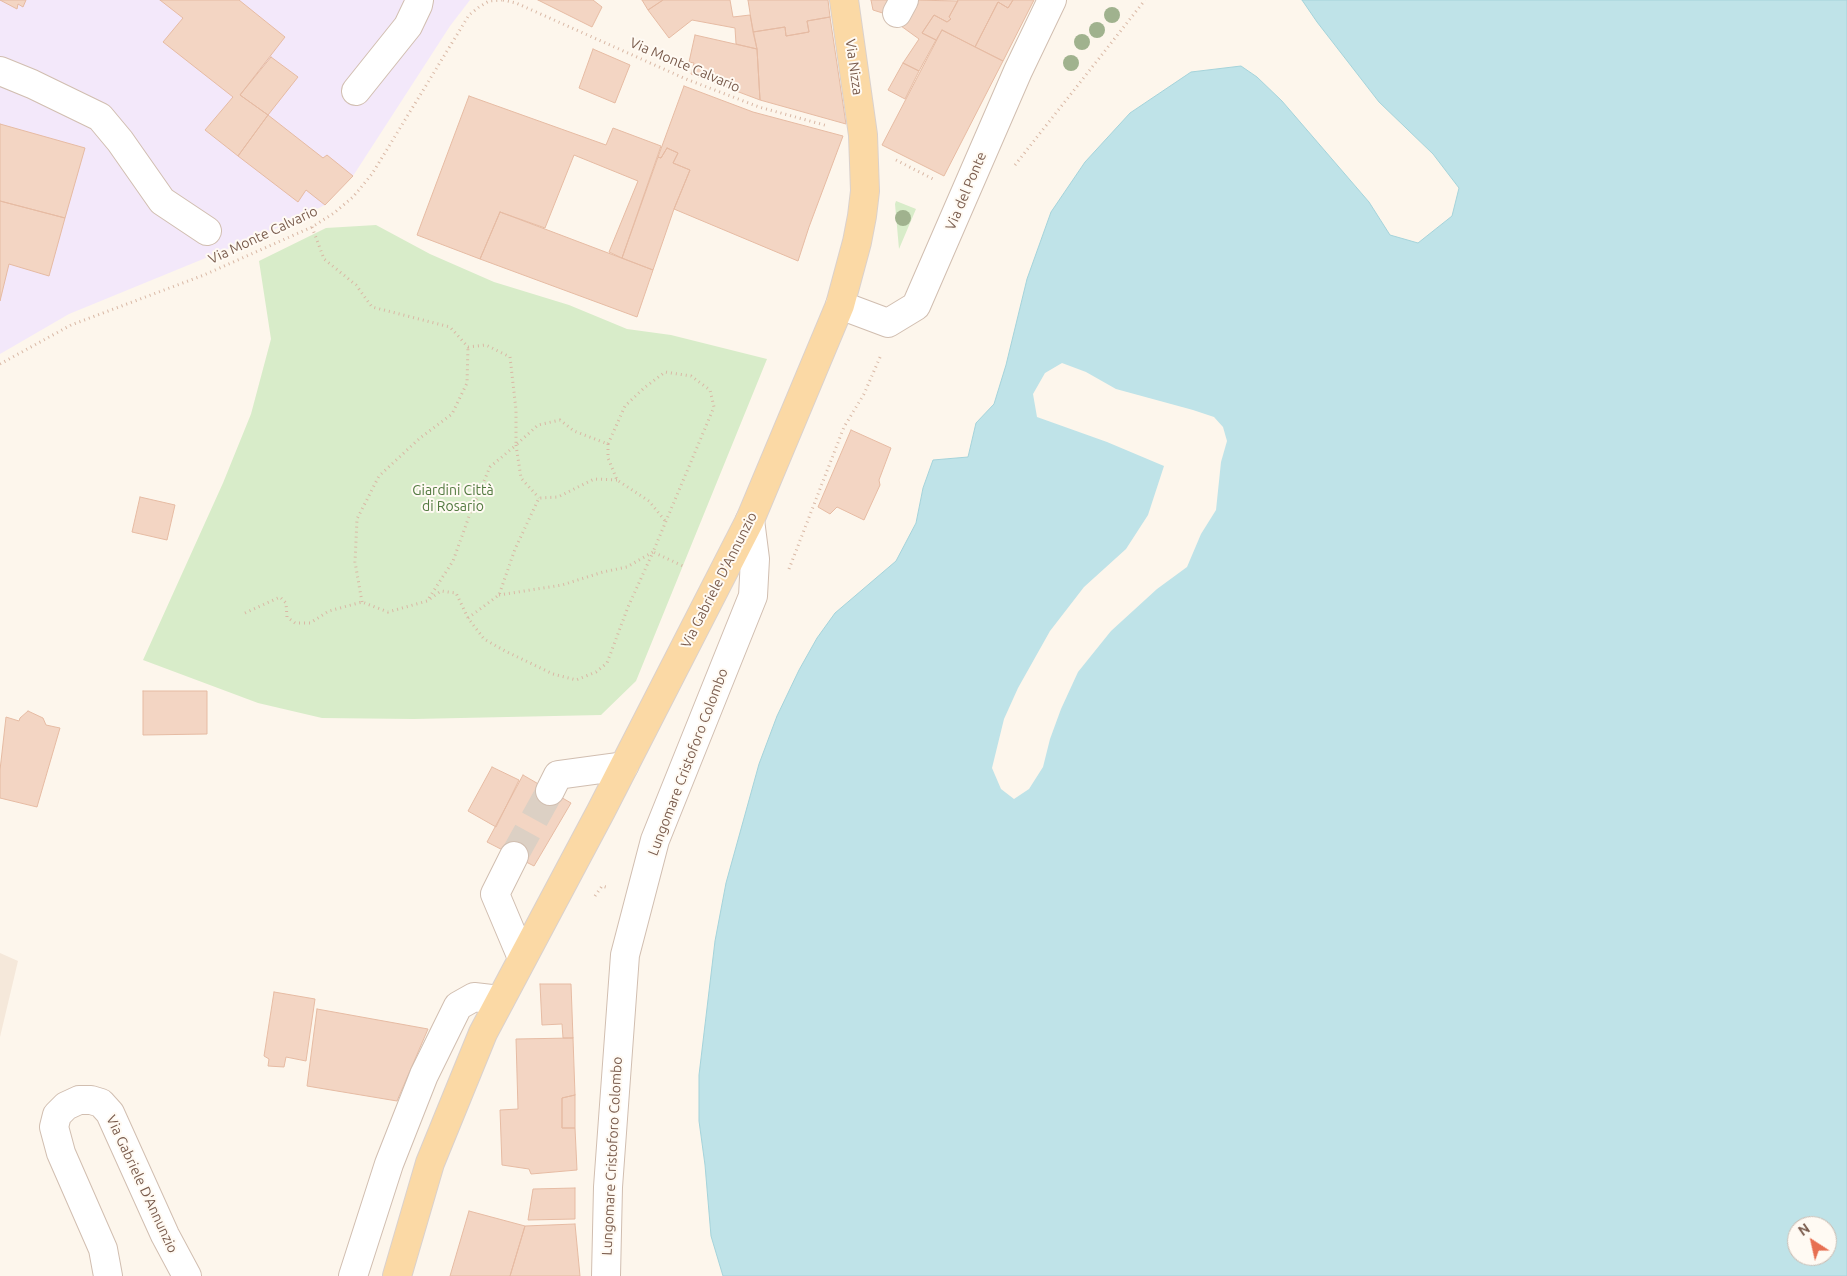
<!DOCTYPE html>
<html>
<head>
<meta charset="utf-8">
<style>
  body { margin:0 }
  #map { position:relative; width:1847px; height:1276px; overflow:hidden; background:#fdf6ec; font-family:Ubuntu,sans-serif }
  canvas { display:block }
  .north { position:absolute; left:1787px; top:1216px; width:50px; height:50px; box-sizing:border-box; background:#fffaf3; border:1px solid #cabbb1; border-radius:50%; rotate:325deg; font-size:14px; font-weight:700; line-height:20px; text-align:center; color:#7a5c4d }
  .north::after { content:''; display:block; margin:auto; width:18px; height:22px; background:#e76f51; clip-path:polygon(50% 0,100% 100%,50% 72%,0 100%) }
</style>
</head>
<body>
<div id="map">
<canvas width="1847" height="1276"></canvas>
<div class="north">N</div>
</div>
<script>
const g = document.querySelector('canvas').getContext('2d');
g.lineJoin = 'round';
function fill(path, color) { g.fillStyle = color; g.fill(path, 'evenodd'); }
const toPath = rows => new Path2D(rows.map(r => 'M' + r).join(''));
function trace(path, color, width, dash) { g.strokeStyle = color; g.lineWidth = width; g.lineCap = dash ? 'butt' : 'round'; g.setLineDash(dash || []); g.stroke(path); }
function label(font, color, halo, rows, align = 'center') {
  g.font = font + ' Ubuntu,sans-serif'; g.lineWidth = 4; g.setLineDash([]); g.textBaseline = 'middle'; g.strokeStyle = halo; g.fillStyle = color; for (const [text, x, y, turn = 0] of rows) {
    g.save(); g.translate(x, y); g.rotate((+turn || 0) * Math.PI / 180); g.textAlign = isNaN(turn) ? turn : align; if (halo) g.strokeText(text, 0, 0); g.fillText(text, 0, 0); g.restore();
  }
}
fill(toPath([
  [0,953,18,961,0,1037]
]), '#f5e8da');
fill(toPath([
  [0,0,470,0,450,26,353,176,325,205,269,232,69,314,0,354]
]), '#f3e8fa');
fill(toPath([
  [896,201,916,209,899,249,895,204],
  [376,225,430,254,494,282,569,305,627,329,671,335,767,359,636,681,601,715,414,719,322,718,258,703,143,660,223,483,251,414,271,339,259,261,326,228]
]), '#d8ecc9');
const water = toPath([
  [1302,0,1847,0,1847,1276,723,1276,711,1236,705,1165,699,1121,699,1075,715,941,726,883,759,764,777,716,799,670,817,638,835,613,896,561,916,523,923,488,933,460,968,457,976,423,994,404,1006,365,1027,279,1051,212,1085,162,1130,113,1191,72,1241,66,1257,77,1282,101,1369,202,1390,235,1418,243,1452,216,1459,188,1433,154,1379,102,1317,22,1302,0],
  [1797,1226,1827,1226,1827,1256,1797,1256,1797,1226]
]);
fill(water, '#bfe3e8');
trace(water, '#a5d3da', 1);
fill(toPath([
  [1062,363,1086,372,1116,389,1193,410,1214,417,1223,427,1227,441,1221,462,1216,510,1201,534,1187,567,1157,589,1111,631,1078,672,1061,709,1050,739,1043,767,1029,789,1014,799,1001,789,992,768,1004,719,1018,688,1050,631,1084,587,1126,549,1148,515,1164,466,1107,442,1037,417,1033,394,1045,373]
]), '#fdf6ec');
const building = toPath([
  [0,0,26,0,23,7,18,4,17,9,0,0],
  [160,0,239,0,285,37,240,95,268,115,238,156,205,130,233,97,163,42,183,18,160,0],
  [538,0,593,0,602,7,592,27,538,0],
  [642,0,663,0,648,10,642,0],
  [663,0,730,0,733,17,750,15,757,49,736,44,735,28,692,20,669,38,648,10,663,0],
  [748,0,828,0,830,17,807,21,809,32,786,36,785,27,753,32,748,0],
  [871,0,897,0,889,15,873,10,871,0],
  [913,0,958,1,949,17,951,19,947,22,934,15,922,33,936,40,919,71,903,63,919,39,901,26,913,0],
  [958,0,1013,0,1008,8,998,2,975,47,942,30,936,40,922,33,934,15,947,22,951,19,949,17,958,0],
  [1013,0,1034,0,1003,61,975,47,998,2,1008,8,1013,0],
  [830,17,846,124,760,100,757,49,753,32,785,27,786,36,809,32,807,21,830,17],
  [942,30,1003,61,944,176,882,145,942,30],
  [695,35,757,49,760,100,691,74,694,63,689,62,695,35],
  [593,49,630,65,615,103,579,88,593,49],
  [271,57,298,77,268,115,240,95,271,57],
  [903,63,919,71,905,99,888,90,903,63],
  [684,86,753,112,843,136,809,227,798,261,674,209,690,170,673,163,678,153,667,148,661,158,658,157,684,86],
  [469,96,606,145,613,128,661,146,622,258,609,252,638,181,574,155,545,228,500,212,480,259,417,235,469,96],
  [268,115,323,158,327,155,353,176,325,205,306,190,298,202,238,156,268,115],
  [0,124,85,148,65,218,0,201,0,124],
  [667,148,678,153,673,163,690,170,674,209,653,270,622,258,658,157,661,158,667,148],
  [0,201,65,218,49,276,9,264,0,301,0,201],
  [500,212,653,270,637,317,480,259,500,212],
  [851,430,891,448,879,480,880,485,864,520,837,507,830,514,818,507,851,430],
  [140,497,175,505,167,540,132,532,140,497],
  [143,691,207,691,207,734,143,735,143,691],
  [28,711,43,718,46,725,60,728,37,807,0,798,0,770,6,717,19,721,20,718,28,711],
  [492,767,519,780,496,827,468,811,492,767],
  [523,775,571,803,534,866,487,842,523,775],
  [540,984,571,984,573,1038,563,1038,562,1024,542,1025,540,984],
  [274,992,315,999,306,1061,286,1057,284,1067,268,1066,269,1059,264,1056,274,992],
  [317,1009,428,1029,397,1101,307,1086,317,1009],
  [573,1038,575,1095,562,1098,562,1128,575,1128,577,1170,531,1174,529,1169,502,1165,500,1110,518,1109,516,1039,573,1038],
  [575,1095,575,1128,562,1128,562,1098,575,1095],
  [575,1188,575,1219,528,1220,533,1189,575,1188],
  [469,1211,525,1226,510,1276,450,1276,469,1211],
  [575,1224,580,1276,510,1276,525,1226,575,1224]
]);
fill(building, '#f3d5c3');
trace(building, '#e6bba3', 1);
trace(toPath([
  [514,856,550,791]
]), '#dcd0c4', 28, [28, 14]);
const minor = toPath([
  [897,13,904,0],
  [0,71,32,84,100,117,120,141,162,201,207,231],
  [356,91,408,26,418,5,419,0],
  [840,305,888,323,916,306,1018,71,1052,0],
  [550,791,558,775,624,766],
  [514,856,495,894,522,958],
  [108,1276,103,1249,61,1153,54,1127,57,1115,66,1106,79,1100,91,1100,101,1103,110,1113,165,1235,187,1276],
  [353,1276,389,1164,424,1075,458,1006,474,997,500,1000],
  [606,1276,608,1187,625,955,655,840,753,596,755,559,750,520]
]);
const major = toPath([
  [397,1276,430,1163,483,1033,601,811,750,520,840,305,857,242,862,216,865,191,863,135,844,0]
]);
trace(minor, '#d1beb0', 30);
trace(major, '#dad1cd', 30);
trace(toPath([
  [503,0,516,3,686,79,759,107,828,126],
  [896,160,935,180],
  [1015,165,1145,0],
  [312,227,324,259,356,285,372,307,450,327,468,347,486,345,510,357,516,410,516,445,538,425,560,420,574,431,608,444,625,406,644,388,665,372,691,376,710,390,714,407,653,552,685,567],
  [0,364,71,325,204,275,312,227,334,213,353,197,372,174,469,15,479,7,489,1,502,0],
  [608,444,608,458,617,480,649,501,666,522],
  [516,445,521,478,539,498],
  [789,569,844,427,864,394,881,355],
  [429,598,453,561,471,511,490,467,516,445],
  [362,602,355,562,357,519,379,476,420,438,452,414,467,383,468,347],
  [245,613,280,597,286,603,287,617,295,623,310,623,329,611,362,602,388,612,427,601,441,591,456,593,468,618,484,639,505,651,553,674,576,680,596,672,607,663,628,607,653,552,627,567,603,572,562,585,499,595],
  [468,618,499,595,515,549,539,498,558,497,594,479,617,480],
  [595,896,602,886,609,888]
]), '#d9b8a5', 3, [1, 4]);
trace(minor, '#fff', 28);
trace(major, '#fbd9a5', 28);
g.fillStyle = '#a0b28e';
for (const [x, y] of [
  [1112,15],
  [1097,30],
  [1082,42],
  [1071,63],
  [903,218]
]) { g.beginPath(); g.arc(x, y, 8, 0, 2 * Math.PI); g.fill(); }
label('14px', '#7a5c4d', '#fffaf3', [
  ["Via Monte Calvario",685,65,23],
  ["Via Nizza",854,67,82],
  ["Via del Ponte",966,191,-67],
  ["Via Monte Calvario",263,235,-25],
  ["Via Gabriele D'Annunzio",719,580,-63],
  ["Lungomare Cristoforo Colombo",688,762,-69],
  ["Lungomare Cristoforo Colombo",612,1156,-87],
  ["Via Gabriele D'Annunzio",142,1184,65]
]);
label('14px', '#537a41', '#fffaf3', [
  ["Giardini Città",453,490],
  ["di Rosario",453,506]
]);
</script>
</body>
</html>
